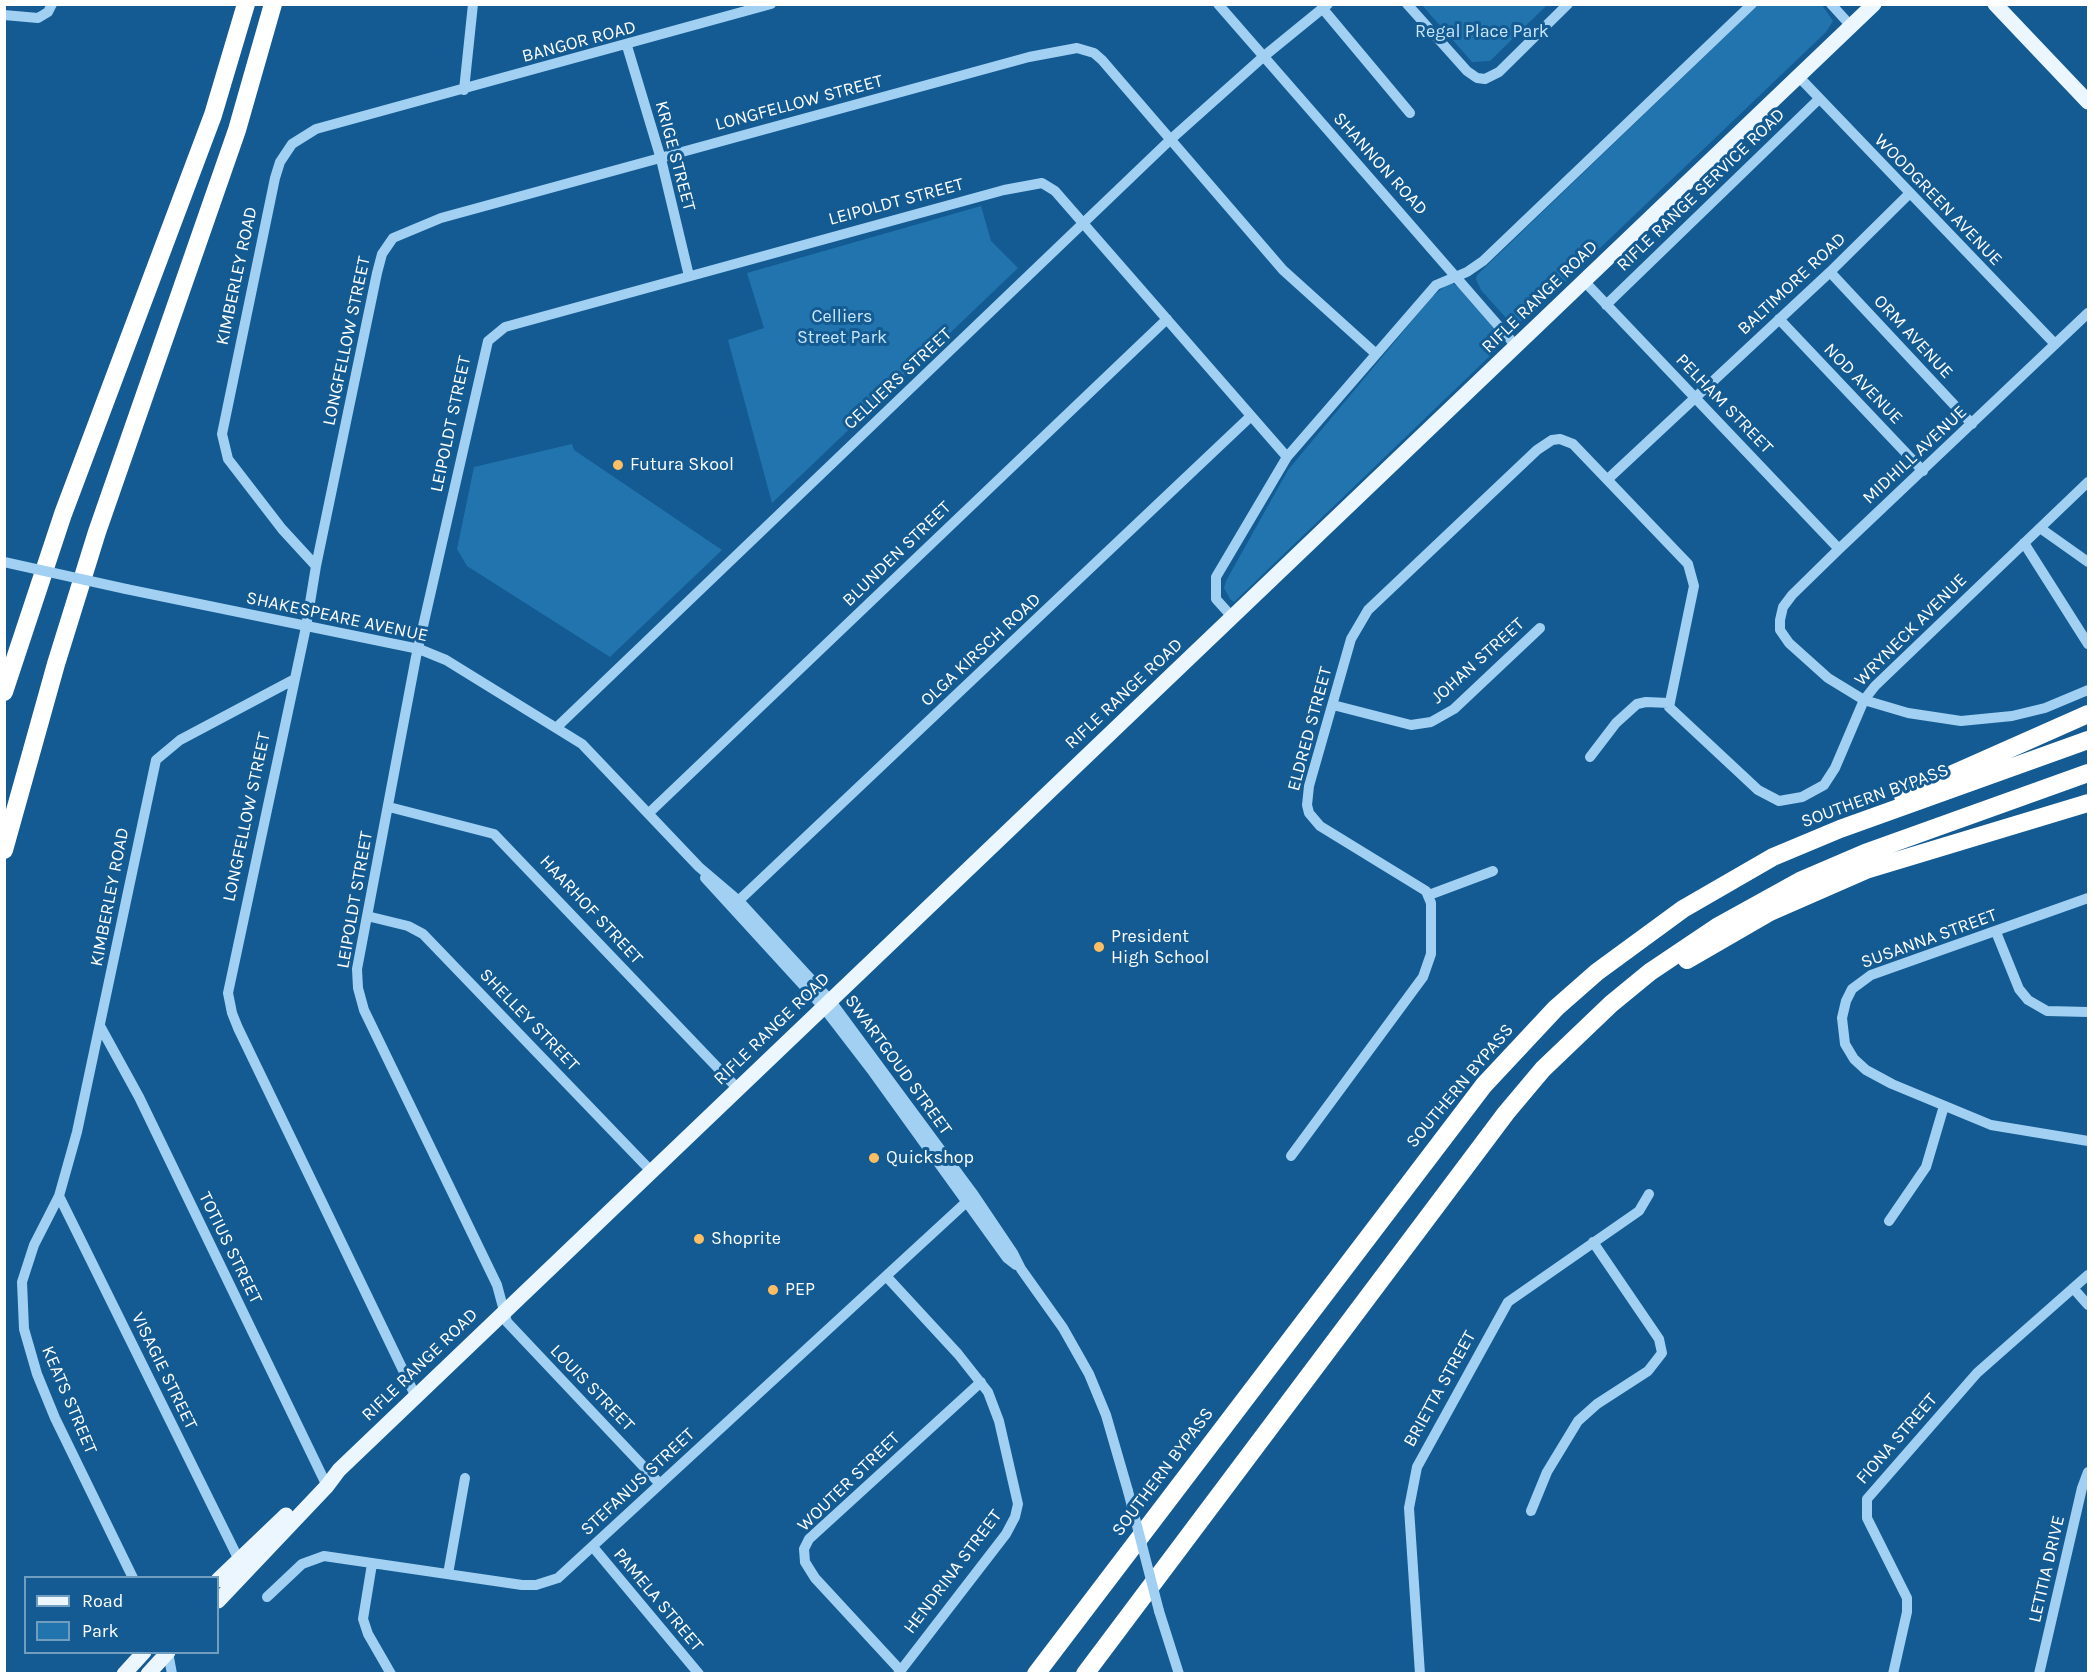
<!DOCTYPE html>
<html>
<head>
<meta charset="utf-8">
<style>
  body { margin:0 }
  #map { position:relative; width:2093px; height:1678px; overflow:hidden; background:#135b92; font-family:Karla,sans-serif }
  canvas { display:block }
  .frame { position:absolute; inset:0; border:6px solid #fff; pointer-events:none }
  .legend { position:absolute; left:24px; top:1576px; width:195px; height:78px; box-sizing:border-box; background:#135b92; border:2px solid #719dbe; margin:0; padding:8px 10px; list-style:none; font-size:18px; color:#fff }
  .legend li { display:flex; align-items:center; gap:12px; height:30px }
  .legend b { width:30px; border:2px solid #719dbe }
</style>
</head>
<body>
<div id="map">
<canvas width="2093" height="1678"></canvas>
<div class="frame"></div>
<ul class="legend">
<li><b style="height:8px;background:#ecf6ff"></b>Road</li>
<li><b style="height:16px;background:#2274af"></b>Park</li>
</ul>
</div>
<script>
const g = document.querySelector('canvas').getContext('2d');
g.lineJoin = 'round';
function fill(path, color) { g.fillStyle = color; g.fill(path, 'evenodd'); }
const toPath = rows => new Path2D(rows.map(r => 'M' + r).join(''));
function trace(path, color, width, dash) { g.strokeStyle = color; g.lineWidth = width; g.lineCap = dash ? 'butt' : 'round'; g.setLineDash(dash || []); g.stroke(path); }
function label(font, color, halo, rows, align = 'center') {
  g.font = font + ' Karla,sans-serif'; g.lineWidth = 6; g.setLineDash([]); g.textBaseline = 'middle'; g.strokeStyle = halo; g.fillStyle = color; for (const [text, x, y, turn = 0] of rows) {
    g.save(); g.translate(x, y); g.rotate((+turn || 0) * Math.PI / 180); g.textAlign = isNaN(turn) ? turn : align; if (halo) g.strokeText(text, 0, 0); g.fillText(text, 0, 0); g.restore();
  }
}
fill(toPath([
  [1422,5,1547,5,1490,61,1472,62],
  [1758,5,1822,5,1833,21,1826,32,1531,314,1519,323,1513,323,1507,319,1481,290,1476,279,1477,275],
  [981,206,991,241,1018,268,772,503,728,340,764,328,747,273],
  [1452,283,1460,288,1499,334,1500,341,1495,351,1234,602,1230,599,1224,588,1226,581,1288,470,1432,297,1446,285],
  [572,444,574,450,722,550,610,657,467,566,457,549,474,467]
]), '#2274af');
trace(toPath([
  [1218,4,1516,346],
  [1407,4,1467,71,1477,78,1485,79,1499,72,1568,4],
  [1831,4,1851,26],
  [1323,9,1410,113],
  [4,15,38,18,48,12,52,4],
  [627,46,661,159,689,276],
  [1799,77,2055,344],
  [464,90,473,4],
  [1830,272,1972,424],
  [1585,282,1839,549],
  [1606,305,1819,99],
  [2088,313,1839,549,1792,595,1783,607,1780,620,1780,630,1789,643,1828,678,1864,700,1908,713,1961,721,2012,716,2045,708,2088,690],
  [1779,319,1923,471],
  [1608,479,1830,272,1910,193],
  [2040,528,2088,562],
  [2024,543,2088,644],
  [316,566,282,529,228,459,222,434,275,178,280,162,292,144,316,129,771,4],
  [126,589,419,649,446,660,582,744,699,867,739,901,830,1000,974,1195,1013,1253,1021,1269,1063,1328,1089,1374,1106,1415,1128,1491],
  [1233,618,1216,599,1216,577,1287,457,1436,285,1467,272,1483,261,1752,4],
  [1333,705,1411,725,1431,722,1454,709,1540,628],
  [557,727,1170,140,1263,57,1328,4],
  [1590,757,1616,723,1637,704,1646,702,1669,703],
  [389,807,494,834,738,1089],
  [649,813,1167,319],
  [705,878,823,1007,873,1072,1007,1258,1016,1265],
  [1429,895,1493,871],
  [2088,898,1871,975,1852,989,1846,1001,1842,1018,1845,1044,1854,1059,1866,1070,1892,1084,1991,1125,2088,1141],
  [732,907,1251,416],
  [367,916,408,926,423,934,652,1172],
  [1996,932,2019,989,2028,1000,2047,1011,2088,1012],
  [100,1026,139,1097,327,1486],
  [1291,1156,1423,977,1431,954,1431,903,1426,891,1320,826,1309,813,1307,805,1309,786,1351,639,1368,610,1537,450,1552,440,1560,439,1573,444,1688,564,1694,586,1669,707,1758,790,1779,801,1802,797,1824,785,1835,768,1864,700,1875,686,2088,482],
  [59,1196,239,1560],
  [1889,1221,1926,1167,1944,1106],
  [886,1276,958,1354,988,1392,999,1421,1018,1504,1015,1517,1006,1534,898,1674],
  [2073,1288,2088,1305],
  [416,1397,238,1028,232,1013,228,993,306,627,316,566,377,273,382,254,393,238,441,218,1029,57,1077,48,1094,53,1102,60,1283,270,1375,353],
  [660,1484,507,1322,497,1285,364,1010,358,988,357,969,416,657,488,341,505,327,1004,190,1042,183,1055,191,1287,457],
  [1531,1511,1547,1472,1578,1421,1597,1404,1648,1371,1662,1353,1659,1339,1593,1242],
  [593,1547,699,1674],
  [372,1564,363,1619,368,1634,391,1674],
  [448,1574,465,1478],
  [133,1578,55,1418,37,1374,24,1329,22,1282,34,1245,59,1196,77,1132,156,760,180,740,293,680],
  [267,1597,302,1564,324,1556,522,1585,536,1585,558,1578,974,1195],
  [1159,1611,1179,1674],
  [168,1652,172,1674],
  [900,1670,815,1578,805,1562,804,1549,809,1539,981,1382],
  [1420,1674,1409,1508,1417,1467,1508,1302,1639,1211,1649,1194],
  [1893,1674,1907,1612,1907,1598,1867,1518,1867,1499,1977,1373,2088,1275],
  [2039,1674,2082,1488,2088,1472]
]), '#a1d0f2', 10);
trace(toPath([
  [1995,4,2088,102],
  [218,1580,286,1515],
  [218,1601,327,1486,339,1470,1874,4],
  [124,1674,144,1652],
  [148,1674,168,1652]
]), '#ecf6ff', 15);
trace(toPath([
  [4,692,63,514,213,115,246,4],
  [1903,796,2088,714],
  [4,850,56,664,97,532,237,130,273,4],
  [1687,960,1770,912,1866,870,2088,803],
  [1036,1674,1484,1085,1556,1008,1597,972,1683,909,1773,857,1840,829,2088,740],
  [1085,1674,1506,1113,1543,1069,1611,1004,1650,972,1717,927,1802,880,1865,853,2088,773]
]), '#fff', 18);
trace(toPath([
  [4,562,126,589],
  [1128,1491,1159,1611]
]), '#a1d0f2', 10);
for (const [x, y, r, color] of [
  [618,465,6,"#ffbe62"],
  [1099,947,6,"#ffbe62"],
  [874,1158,6,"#ffbe62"],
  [699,1239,6,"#ffbe62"],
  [773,1290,6,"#ffbe62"]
]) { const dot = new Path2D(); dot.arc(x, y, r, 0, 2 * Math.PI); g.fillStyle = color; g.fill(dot); trace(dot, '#135b92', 2); }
label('18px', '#c8e6fc', '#135b92', [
  ["Regal Place Park",1482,32],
  ["Celliers",842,317],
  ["Street Park",842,338]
]);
label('18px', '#fff', '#135b92', [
  ["BANGOR ROAD",579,42,-15],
  ["LONGFELLOW STREET",799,103,-15],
  ["KRIGE STREET",675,156,75],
  ["SHANNON ROAD",1380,164,48],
  ["RIFLE RANGE SERVICE ROAD",1701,190,-44],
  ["WOODGREEN AVENUE",1938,200,46],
  ["LEIPOLDT STREET",896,202,-15],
  ["KIMBERLEY ROAD",237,276,-78],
  ["BALTIMORE ROAD",1792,284,-43],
  ["RIFLE RANGE ROAD",1540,297,-44],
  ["ORM AVENUE",1913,337,47],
  ["LONGFELLOW STREET",347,341,-78],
  ["CELLIERS STREET",898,379,-43],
  ["NOD AVENUE",1863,384,46],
  ["PELHAM STREET",1724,404,46],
  ["LEIPOLDT STREET",451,424,-78],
  ["MIDHILL AVENUE",1915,455,-43],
  ["BLUNDEN STREET",897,554,-44],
  ["SHAKESPEARE AVENUE",337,617,12],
  ["WRYNECK AVENUE",1911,630,-45],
  ["OLGA KIRSCH ROAD",981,650,-43],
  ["JOHAN STREET",1478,661,-42],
  ["RIFLE RANGE ROAD",1124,694,-43],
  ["ELDRED STREET",1310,729,-75],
  ["SOUTHERN BYPASS",1875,796,-20],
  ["LONGFELLOW STREET",247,817,-78],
  ["KIMBERLEY ROAD",110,897,-79],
  ["LEIPOLDT STREET",355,900,-80],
  ["HAARHOF STREET",591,910,47],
  ["SUSANNA STREET",1929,939,-20],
  ["SHELLEY STREET",529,1020,46],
  ["RIFLE RANGE ROAD",772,1029,-44],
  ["SWARTGOUD STREET",898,1065,54],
  ["SOUTHERN BYPASS",1460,1086,-50],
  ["TOTIUS STREET",230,1248,64],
  ["RIFLE RANGE ROAD",420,1365,-44],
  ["VISAGIE STREET",164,1371,64],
  ["LOUIS STREET",592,1388,46],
  ["BRIETTA STREET",1440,1389,-61],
  ["KEATS STREET",69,1400,67],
  ["FIONA STREET",1897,1439,-49],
  ["SOUTHERN BYPASS",1163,1472,-53],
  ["STEFANUS STREET",638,1482,-43],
  ["WOUTER STREET",849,1482,-44],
  ["LETITIA DRIVE",2047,1569,-77],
  ["HENDRINA STREET",953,1572,-53],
  ["PAMELA STREET",658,1600,50]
]);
label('18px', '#fff', '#135b92', [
  ["Futura Skool",630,465],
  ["President",1111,937],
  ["High School",1111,958],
  ["Quickshop",886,1158],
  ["Shoprite",711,1239],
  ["PEP",785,1290]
], 'left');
</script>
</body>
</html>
